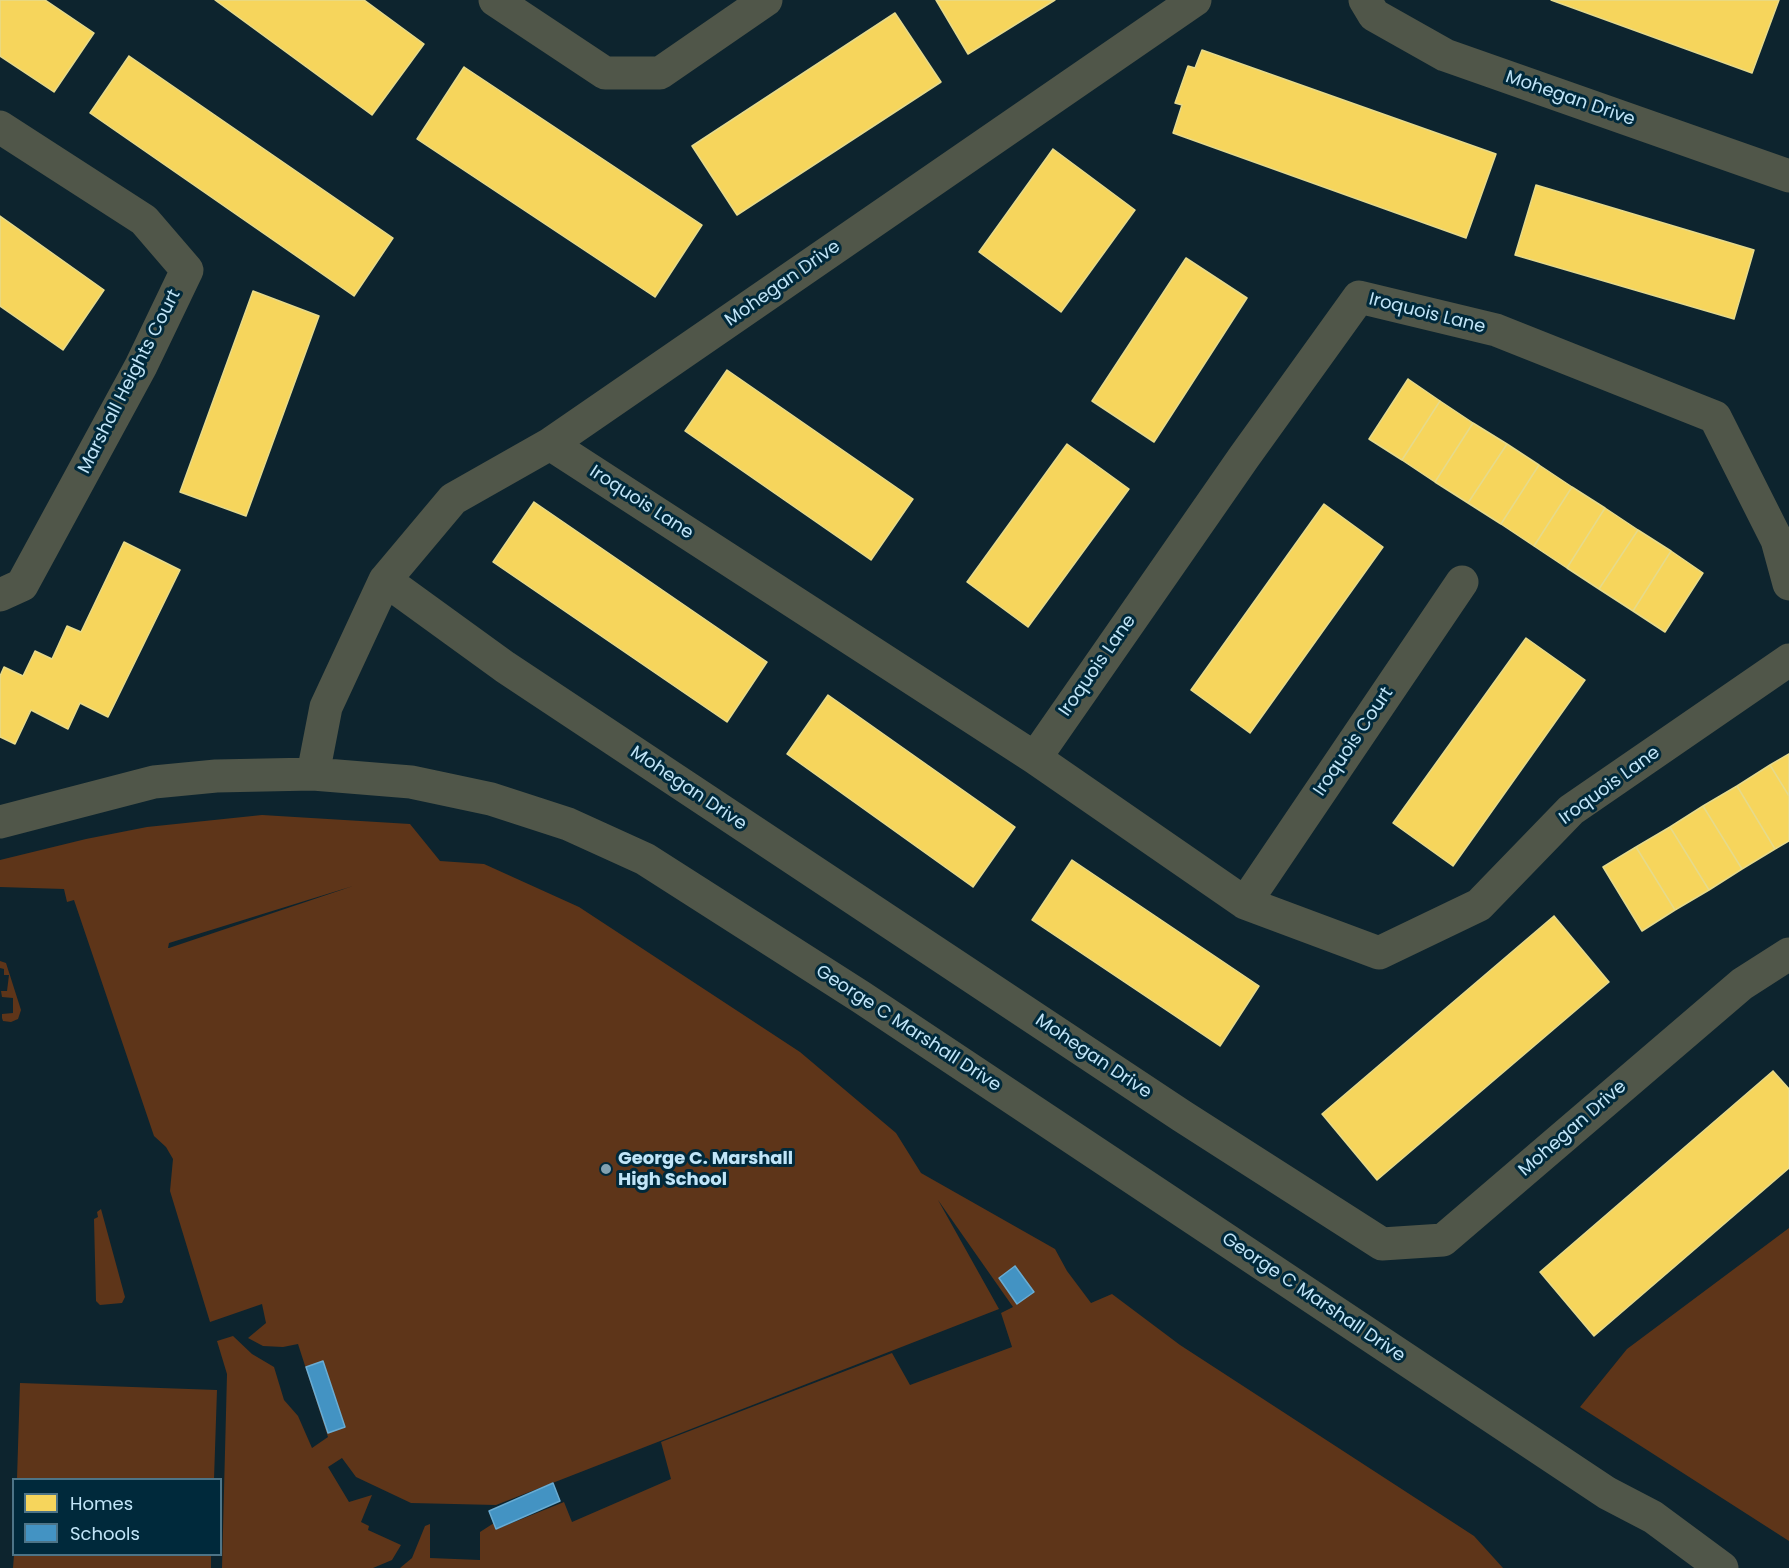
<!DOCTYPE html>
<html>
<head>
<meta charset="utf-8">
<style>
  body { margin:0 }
  #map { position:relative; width:1789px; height:1568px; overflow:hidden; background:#0d242e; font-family:Poppins,sans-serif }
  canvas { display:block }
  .legend { position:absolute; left:12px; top:1478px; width:210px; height:78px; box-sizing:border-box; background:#00293b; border:2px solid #4d7487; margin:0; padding:8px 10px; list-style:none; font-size:18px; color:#c1e5f8 }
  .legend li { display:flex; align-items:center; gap:12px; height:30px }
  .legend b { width:30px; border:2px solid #4d7487 }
</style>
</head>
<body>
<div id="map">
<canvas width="1789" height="1568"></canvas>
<ul class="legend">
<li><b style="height:16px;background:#f6d55c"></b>Homes</li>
<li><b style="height:16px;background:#4393c3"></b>Schools</li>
</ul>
</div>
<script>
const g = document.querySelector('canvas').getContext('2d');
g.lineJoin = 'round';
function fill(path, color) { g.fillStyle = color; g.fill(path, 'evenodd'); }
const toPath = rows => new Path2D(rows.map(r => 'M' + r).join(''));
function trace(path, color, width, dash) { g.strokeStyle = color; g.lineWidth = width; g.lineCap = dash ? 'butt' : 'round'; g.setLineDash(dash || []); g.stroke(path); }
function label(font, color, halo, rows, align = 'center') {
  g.font = font + ' Poppins,sans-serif'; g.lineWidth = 6; g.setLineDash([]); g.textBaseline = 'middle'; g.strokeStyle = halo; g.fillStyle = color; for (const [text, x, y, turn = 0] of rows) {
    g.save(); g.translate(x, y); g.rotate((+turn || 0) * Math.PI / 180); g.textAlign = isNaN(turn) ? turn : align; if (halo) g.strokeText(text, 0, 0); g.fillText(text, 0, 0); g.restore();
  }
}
fill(toPath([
  [262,815,410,824,440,861,484,864,579,907,800,1052,896,1133,921,1173,1055,1249,1067,1271,1091,1303,1112,1294,1180,1345,1474,1536,1503,1568,400,1568,412,1558,425,1526,430,1524,430,1558,480,1560,480,1532,494,1523,497,1529,564,1502,572,1522,671,1479,661,1442,892,1353,910,1385,1012,1347,1001,1313,1013,1307,938,1200,999,1309,496,1505,411,1503,356,1477,342,1458,328,1467,349,1502,372,1495,361,1522,369,1526,368,1530,401,1545,392,1560,373,1568,222,1568,227,1374,217,1341,233,1336,252,1354,274,1367,284,1400,298,1416,312,1448,328,1437,298,1344,283,1347,263,1346,248,1338,266,1323,262,1304,210,1322,170,1191,173,1159,166,1147,154,1136,74,900,67,902,64,889,0,887,0,860,86,839,147,827],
  [353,886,169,948,168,948,169,943],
  [0,961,6,963,21,1010,18,1019,11,1022,3,1021,2,1018,2,1014,13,1013,13,998,2,997,1,991,7,991,9,975,4,975,4,969,0,968],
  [101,1209,125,1297,122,1303,100,1305,96,1301,94,1219,98,1217,97,1212],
  [1789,1228,1789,1541,1580,1407,1627,1349],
  [20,1383,217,1390,214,1479,17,1479],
  [14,1555,211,1555,211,1568,13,1568]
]), '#5e3519');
const homes = toPath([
  [0,0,45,0,94,33,54,92,0,56,0,0],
  [215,0,364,0,424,44,372,115,215,0],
  [936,0,1055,0,968,54,936,0],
  [1551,0,1779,0,1752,73,1551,0],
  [895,13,941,82,737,215,692,146,895,13],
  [1202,50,1496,154,1466,238,1173,133,1182,105,1175,103,1188,66,1195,68,1202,50],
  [129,56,393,238,354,296,90,113,129,56],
  [464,67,702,225,655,297,417,139,464,67],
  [1053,149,1135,210,1061,312,979,252,1053,149],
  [1536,185,1754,250,1734,319,1515,255,1536,185],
  [0,216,104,290,63,350,0,306,0,216],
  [1186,258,1247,298,1154,442,1092,401,1186,258],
  [253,291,319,316,246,516,180,492,253,291],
  [727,370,913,499,871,560,685,431,727,370],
  [1408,379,1440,401,1402,460,1369,439,1408,379],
  [1440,401,1473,423,1435,482,1402,460,1440,401],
  [1473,423,1507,444,1468,503,1435,482,1473,423],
  [1067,444,1129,489,1028,627,967,582,1067,444],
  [1507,444,1539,465,1501,524,1468,503,1507,444],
  [1539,465,1572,487,1534,546,1501,524,1539,465],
  [1572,487,1605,508,1567,568,1534,546,1572,487],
  [534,502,767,662,727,722,493,562,534,502],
  [1324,504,1383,547,1250,733,1191,690,1324,504],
  [1605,508,1638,530,1599,589,1567,568,1605,508],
  [1638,530,1671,551,1633,611,1599,589,1638,530],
  [124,542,180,570,108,717,80,703,68,729,31,710,15,744,0,737,0,676,4,667,23,676,35,651,52,659,67,626,81,632,124,542],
  [1671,551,1703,573,1665,632,1633,611,1671,551],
  [1526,638,1585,680,1453,866,1393,823,1526,638],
  [828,695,1015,827,973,887,787,754,828,695],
  [1789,754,1789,796,1770,765,1789,754],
  [1770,765,1789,796,1789,841,1775,849,1737,786,1770,765],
  [1737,786,1775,849,1742,869,1703,806,1737,786],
  [1703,806,1742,869,1709,890,1670,827,1703,806],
  [1670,827,1709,890,1675,910,1636,847,1670,827],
  [1636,847,1675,910,1642,931,1603,867,1636,847],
  [1072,860,1259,986,1220,1046,1032,920,1072,860],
  [1554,916,1609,982,1377,1180,1322,1114,1554,916],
  [1773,1071,1789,1089,1789,1168,1594,1336,1540,1272,1773,1071]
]);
fill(homes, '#f6d55c');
trace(homes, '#e6da8b', 1.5);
const schools = toPath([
  [1015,1266,1034,1292,1017,1304,999,1278,1015,1266],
  [323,1361,345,1427,328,1433,306,1367,323,1361],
  [553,1483,560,1501,496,1529,489,1511,553,1483]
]);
fill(schools, '#4393c3');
trace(schools, '#69acd3', 1.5);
trace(toPath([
  [495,0,605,73,660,73,766,0],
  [1365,0,1374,15,1445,55,1789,176],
  [0,127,144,220,187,270,141,366,22,585,0,595],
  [550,444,1035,758,1245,903,1379,953,1479,905,1571,810,1789,660],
  [385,580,453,499,550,444,1195,0],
  [1035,758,1244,457,1359,297,1496,330,1715,417,1777,540,1789,584],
  [313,774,326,707,385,580,505,667,1182,1116,1382,1244,1443,1240,1742,984,1789,954],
  [0,822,154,782,216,776,313,774,411,782,491,799,568,824,645,859,861,997,1607,1493,1653,1517,1722,1568],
  [1245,903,1462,582]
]), '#505649', 33);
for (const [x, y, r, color] of [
  [606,1169,6,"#82a1b1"]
]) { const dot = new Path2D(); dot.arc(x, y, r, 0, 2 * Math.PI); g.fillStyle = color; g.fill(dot); trace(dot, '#00293b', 2); }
label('18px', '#c1e5f8', '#00293b', [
  ["Mohegan Drive",1570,99,19],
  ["Mohegan Drive",783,284,-35],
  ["Iroquois Lane",1427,314,14],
  ["Marshall Heights Court",130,382,-63],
  ["Iroquois Lane",641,503,33],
  ["Iroquois Lane",1098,666,-55],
  ["Iroquois Court",1354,742,-56],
  ["Iroquois Lane",1610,786,-36],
  ["Mohegan Drive",688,789,34],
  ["George C Marshall Drive",908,1029,33],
  ["Mohegan Drive",1093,1057,34],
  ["Mohegan Drive",1573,1129,-41],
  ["George C Marshall Drive",1313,1298,34]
]);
label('bold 18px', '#c1e5f8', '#00293b', [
  ["George C. Marshall",618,1159],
  ["High School",618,1180]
], 'left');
</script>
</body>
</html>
